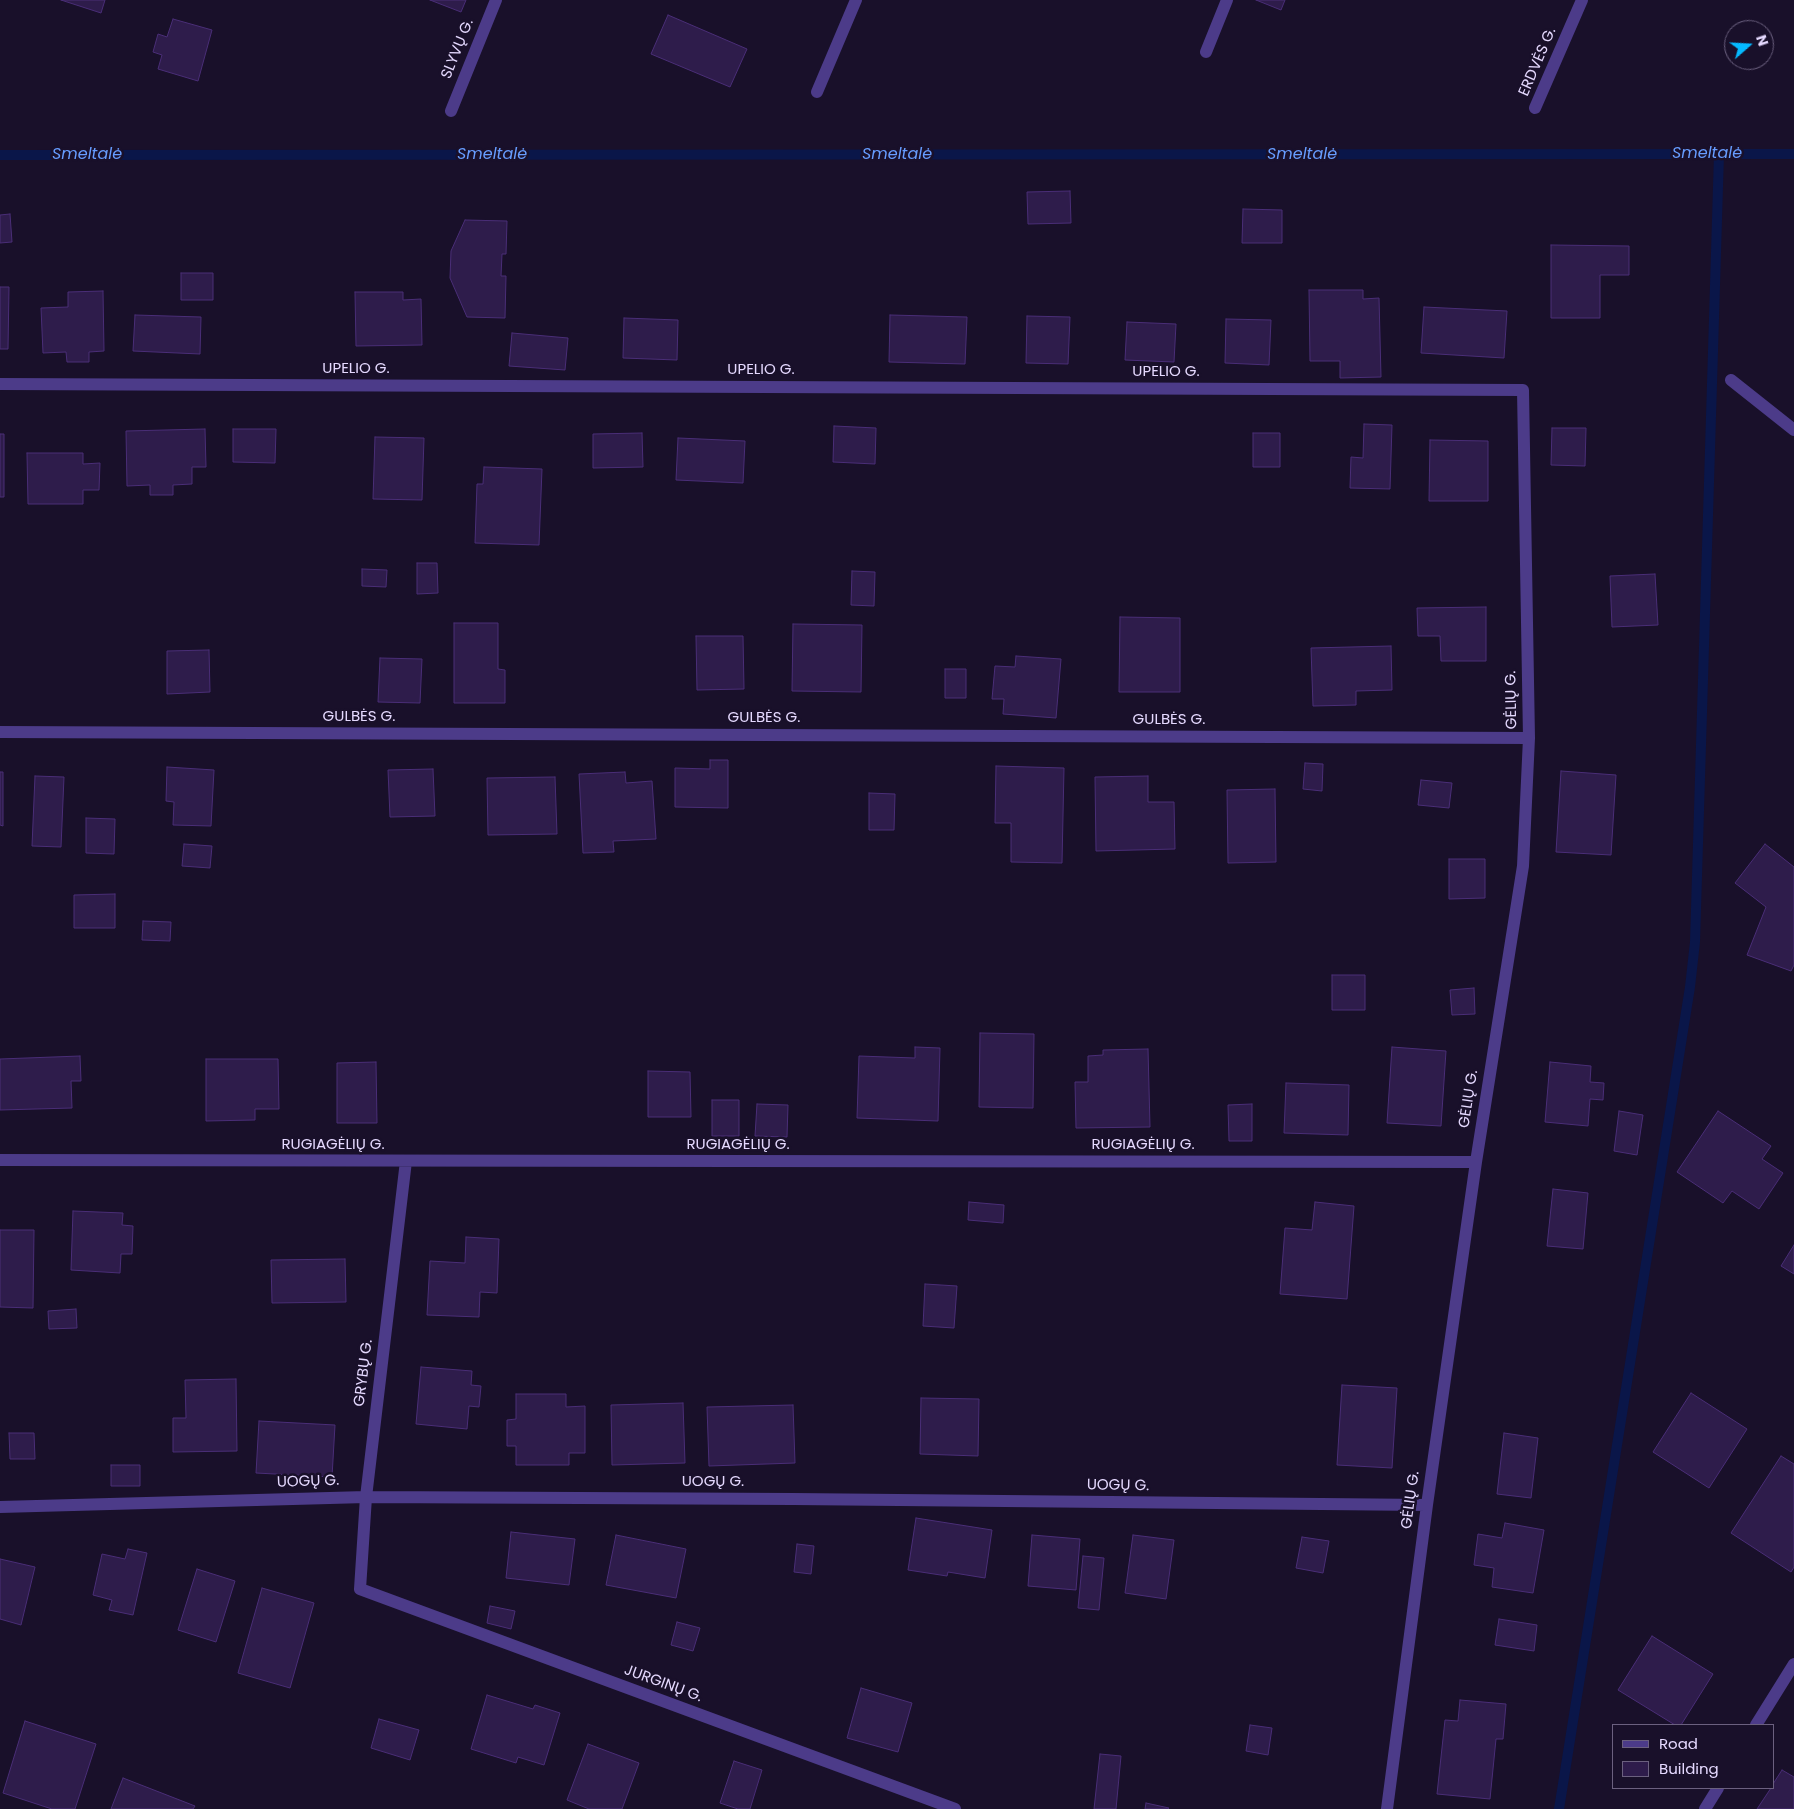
<!DOCTYPE html>
<html>
<head>
<meta charset="utf-8">
<style>
  body { margin:0 }
  #map { position:relative; width:1794px; height:1809px; overflow:hidden; background:#19102a; font-family:Poppins,sans-serif }
  canvas { display:block }
  .legend { position:absolute; left:1612px; top:1724px; width:162px; height:65px; box-sizing:border-box; background:#19102a; border:1px solid #6b607f; margin:0; padding:6px 9px; list-style:none; font-size:15px; color:#e5d9ff }
  .legend li { display:flex; align-items:center; gap:10px; height:25px }
  .legend b { width:25px; border:1px solid #6b607f }
  .north { position:absolute; left:1724px; top:20px; width:50px; height:50px; box-sizing:border-box; background:#19102a; border:1px solid #6b607f; border-radius:50%; rotate:71deg; font-size:14px; font-weight:700; line-height:20px; text-align:center; color:#e5d9ff }
  .north::after { content:''; display:block; margin:auto; width:18px; height:22px; background:#05b9ff; clip-path:polygon(50% 0,100% 100%,50% 72%,0 100%) }
</style>
</head>
<body>
<div id="map">
<canvas width="1794" height="1809"></canvas>
<ul class="legend">
<li><b style="height:6px;background:#4c3b89"></b>Road</li>
<li><b style="height:14px;background:#2e1c4b"></b>Building</li>
</ul>
<div class="north">N</div>
</div>
<script>
const g = document.querySelector('canvas').getContext('2d');
g.lineJoin = 'round';
const toPath = rows => new Path2D(rows.map(r => 'M' + r).join(''));
function trace(path, color, width, dash) { g.strokeStyle = color; g.lineWidth = width; g.lineCap = dash ? 'butt' : 'round'; g.setLineDash(dash || []); g.stroke(path); }
function fill(path, color) { g.fillStyle = color; g.fill(path, 'evenodd'); }
function label(font, color, halo, rows, align = 'center') {
  g.font = font + ' Poppins,sans-serif'; g.lineWidth = 5; g.setLineDash([]); g.textBaseline = 'middle'; g.strokeStyle = halo; g.fillStyle = color; for (const [text, x, y, turn = 0] of rows) {
    g.save(); g.translate(x, y); g.rotate((+turn || 0) * Math.PI / 180); g.textAlign = isNaN(turn) ? turn : align; if (halo) g.strokeText(text, 0, 0); g.fillText(text, 0, 0); g.restore();
  }
}
trace(toPath([
  [0,155,1794,154],
  [1559,1809,1690,987,1695,942,1719,154]
]), '#0a1649', 10);
const building = toPath([
  [61,0,105,0,101,13,61,0],
  [430,0,466,0,461,12,430,0],
  [1256,0,1285,0,1281,10,1256,0],
  [668,15,747,49,730,87,651,54,668,15],
  [173,19,212,30,198,81,158,69,162,55,153,52,158,34,167,37,173,19],
  [1070,191,1071,223,1028,224,1027,192,1070,191],
  [1243,209,1282,210,1282,243,1242,243,1243,209],
  [10,214,12,242,0,243,0,215,10,214],
  [465,220,507,221,506,254,502,254,501,276,506,276,505,318,467,317,450,278,451,251,465,220],
  [1551,245,1629,246,1629,275,1600,275,1600,318,1551,318,1551,245],
  [181,273,213,273,213,300,181,300,181,273],
  [0,287,9,287,8,349,0,349,0,287],
  [1309,290,1363,290,1363,299,1379,298,1381,377,1340,378,1340,361,1310,361,1309,290],
  [103,291,104,351,89,352,89,362,67,362,66,352,43,353,41,308,68,307,68,292,103,291],
  [355,292,403,292,403,300,421,299,422,345,356,346,355,292],
  [1424,307,1507,311,1504,358,1421,353,1424,307],
  [135,315,201,317,200,354,133,351,135,315],
  [890,315,967,317,965,364,889,362,890,315],
  [1027,316,1070,317,1068,364,1026,363,1027,316],
  [624,318,678,320,677,360,623,358,624,318],
  [1226,319,1271,320,1269,365,1225,363,1226,319],
  [1127,322,1176,324,1174,362,1125,360,1127,322],
  [512,333,568,338,565,370,509,366,512,333],
  [1364,424,1392,425,1390,489,1350,488,1351,457,1363,458,1364,424],
  [834,426,876,428,875,464,833,462,834,426],
  [1552,428,1586,428,1585,466,1551,465,1552,428],
  [205,429,206,467,192,467,192,484,173,485,173,495,150,495,150,485,127,486,126,431,205,429],
  [233,429,276,429,275,463,233,462,233,429],
  [642,433,643,467,593,468,593,434,642,433],
  [1253,433,1280,433,1280,467,1253,467,1253,433],
  [0,434,4,434,4,497,0,497,0,434],
  [375,437,424,438,422,500,373,499,375,437],
  [678,438,745,441,743,483,676,480,678,438],
  [1430,440,1488,441,1488,501,1429,501,1430,440],
  [27,453,83,453,83,464,100,463,99,490,83,490,83,504,28,504,27,453],
  [484,467,542,469,539,545,475,543,477,484,483,484,484,467],
  [417,563,437,563,438,593,417,594,417,563],
  [362,569,387,570,386,587,362,586,362,569],
  [852,571,875,572,874,606,851,605,852,571],
  [1655,574,1658,625,1612,627,1610,576,1655,574],
  [1486,607,1486,661,1441,661,1440,636,1418,636,1417,608,1486,607],
  [1120,617,1180,618,1180,692,1119,692,1120,617],
  [454,623,498,623,498,669,505,670,505,703,454,703,454,623],
  [793,624,862,625,861,692,792,691,793,624],
  [696,636,743,636,744,689,697,690,696,636],
  [1391,646,1392,690,1356,691,1356,705,1313,706,1311,648,1391,646],
  [209,650,210,692,167,694,167,651,209,650],
  [1016,656,1061,659,1056,718,1003,714,1004,699,992,699,995,666,1015,667,1016,656],
  [380,658,422,659,420,703,378,702,380,658],
  [945,669,966,669,966,698,945,698,945,669],
  [710,760,728,760,728,808,675,807,675,768,710,769,710,760],
  [1305,763,1323,764,1322,791,1303,789,1305,763],
  [996,766,1064,768,1062,863,1011,862,1011,823,995,823,996,766],
  [167,767,214,770,211,826,173,825,174,802,166,801,167,767],
  [433,769,435,816,390,817,388,770,433,769],
  [1561,771,1616,775,1611,855,1556,852,1561,771],
  [0,772,3,772,3,826,0,825,0,772],
  [625,772,626,783,652,781,656,839,613,841,614,852,583,853,579,774,625,772],
  [35,776,64,777,61,847,32,846,35,776],
  [1148,776,1148,802,1174,802,1175,849,1096,851,1095,777,1148,776],
  [555,777,557,834,488,835,487,778,555,777],
  [1421,780,1452,783,1449,808,1418,805,1421,780],
  [1275,789,1276,862,1228,863,1227,790,1275,789],
  [869,793,895,794,894,830,869,830,869,793],
  [86,818,115,819,114,854,86,853,86,818],
  [184,844,212,846,210,868,182,866,184,844],
  [1765,844,1794,867,1794,965,1791,971,1747,955,1766,907,1735,883,1765,844],
  [1449,859,1485,859,1485,898,1449,899,1449,859],
  [115,894,115,928,74,928,74,895,115,894],
  [143,921,171,922,170,941,142,940,143,921],
  [1332,975,1365,975,1365,1010,1332,1010,1332,975],
  [1474,988,1475,1014,1452,1015,1450,990,1474,988],
  [980,1033,1034,1034,1033,1108,979,1107,980,1033],
  [915,1047,940,1048,938,1121,857,1118,859,1056,915,1058,915,1047],
  [1392,1047,1446,1051,1441,1126,1387,1123,1392,1047],
  [1148,1049,1150,1127,1076,1128,1075,1082,1088,1082,1088,1056,1103,1055,1103,1050,1148,1049],
  [80,1056,81,1081,71,1081,72,1108,0,1110,0,1059,80,1056],
  [206,1059,278,1059,279,1109,255,1109,255,1120,206,1121,206,1059],
  [376,1062,377,1123,337,1123,337,1063,376,1062],
  [1550,1062,1591,1066,1590,1082,1604,1083,1603,1100,1590,1099,1588,1126,1545,1122,1550,1062],
  [648,1071,690,1072,691,1117,648,1117,648,1071],
  [1286,1083,1349,1085,1348,1135,1284,1133,1286,1083],
  [712,1100,739,1100,739,1136,712,1136,712,1100],
  [757,1104,788,1105,787,1137,755,1136,757,1104],
  [1252,1104,1252,1141,1229,1141,1228,1105,1252,1104],
  [1619,1111,1643,1115,1637,1155,1614,1151,1619,1111],
  [1718,1111,1771,1146,1762,1159,1783,1173,1759,1209,1732,1191,1723,1203,1677,1172,1718,1111],
  [1553,1189,1588,1193,1583,1249,1547,1246,1553,1189],
  [969,1202,1004,1205,1003,1223,968,1220,969,1202],
  [1315,1202,1354,1206,1347,1299,1280,1294,1285,1228,1312,1230,1315,1202],
  [73,1211,123,1213,122,1225,133,1226,132,1254,121,1254,120,1273,71,1270,73,1211],
  [0,1230,34,1230,33,1308,0,1307,0,1230],
  [466,1237,499,1239,497,1293,480,1292,479,1317,427,1315,430,1261,465,1263,466,1237],
  [1794,1245,1794,1274,1781,1266,1794,1245],
  [345,1259,346,1302,272,1303,271,1260,345,1259],
  [925,1284,957,1286,954,1328,923,1326,925,1284],
  [76,1309,77,1328,49,1329,48,1311,76,1309],
  [421,1367,472,1371,471,1385,481,1386,479,1407,469,1406,467,1429,416,1424,421,1367],
  [236,1379,237,1451,173,1452,173,1418,186,1418,185,1380,236,1379],
  [1342,1385,1397,1388,1392,1468,1337,1465,1342,1385],
  [1691,1393,1747,1429,1709,1488,1653,1452,1691,1393],
  [516,1394,566,1394,566,1407,585,1406,585,1453,569,1453,569,1465,516,1465,516,1446,507,1446,507,1420,516,1419,516,1394],
  [921,1398,979,1399,978,1456,920,1454,921,1398],
  [683,1403,685,1463,612,1465,611,1405,683,1403],
  [793,1405,795,1463,709,1466,707,1407,793,1405],
  [259,1421,335,1425,332,1477,256,1473,259,1421],
  [9,1433,34,1433,35,1459,10,1459,9,1433],
  [1504,1433,1538,1438,1531,1498,1497,1494,1504,1433],
  [1781,1456,1794,1464,1794,1567,1791,1572,1731,1533,1781,1456],
  [111,1465,140,1465,140,1486,111,1486,111,1465],
  [916,1518,992,1530,985,1578,948,1572,947,1576,908,1570,916,1518],
  [1505,1523,1544,1530,1533,1593,1492,1587,1494,1568,1474,1565,1478,1534,1502,1538,1505,1523],
  [511,1532,575,1539,569,1585,506,1578,511,1532],
  [616,1535,686,1549,676,1598,606,1585,616,1535],
  [1032,1535,1080,1539,1076,1590,1028,1586,1032,1535],
  [1133,1535,1174,1540,1166,1599,1125,1593,1133,1535],
  [1302,1537,1329,1541,1323,1573,1296,1568,1302,1537],
  [797,1544,814,1546,811,1574,794,1572,797,1544],
  [128,1549,147,1553,133,1615,109,1610,112,1600,93,1595,102,1554,125,1559,128,1549],
  [1083,1556,1104,1558,1099,1610,1078,1608,1083,1556],
  [0,1559,35,1567,21,1625,0,1619,0,1559],
  [197,1569,235,1581,216,1642,178,1630,197,1569],
  [262,1588,314,1603,290,1688,238,1673,262,1588],
  [490,1606,515,1611,511,1629,487,1623,490,1606],
  [1499,1619,1537,1625,1534,1651,1495,1645,1499,1619],
  [677,1622,700,1628,693,1651,671,1645,677,1622],
  [1652,1636,1713,1674,1681,1725,1675,1725,1618,1690,1652,1636],
  [861,1688,912,1703,898,1752,847,1738,861,1688],
  [487,1695,533,1709,535,1705,560,1713,544,1765,518,1757,516,1763,471,1749,487,1695],
  [1460,1700,1506,1704,1503,1739,1496,1739,1490,1799,1437,1794,1445,1720,1458,1721,1460,1700],
  [379,1719,419,1730,410,1760,371,1748,379,1719],
  [25,1721,96,1744,75,1809,52,1809,3,1793,25,1721],
  [1250,1725,1272,1728,1268,1755,1246,1751,1250,1725],
  [588,1744,639,1763,622,1809,589,1809,567,1800,588,1744],
  [1100,1754,1121,1756,1116,1809,1094,1809,1100,1754],
  [734,1761,762,1770,750,1809,738,1809,720,1803,734,1761],
  [1782,1770,1794,1777,1794,1809,1757,1809,1771,1788,1773,1788,1773,1784,1782,1770],
  [123,1778,195,1806,193,1809,111,1809,123,1778],
  [1146,1803,1169,1808,1168,1809,1145,1809,1146,1803]
]);
fill(building, '#2e1c4b');
trace(building, '#4a2e77', 1);
trace(toPath([
  [1206,52,1227,0],
  [817,92,856,0],
  [1535,108,1582,0],
  [451,111,496,0],
  [1731,380,1794,430],
  [0,384,1523,390,1529,738,1523,866,1476,1162,1427,1505,1387,1809],
  [0,732,1529,738],
  [0,1160,1476,1162],
  [406,1161,366,1497,360,1589,955,1809],
  [0,1507,366,1497,793,1499,1427,1505],
  [1756,1725,1794,1664],
  [1705,1809,1718,1788]
]), '#4c3b89', 12);
label('15px', '#e5d9ff', '#19102a', [
  ["SLYVŲ G.",458,49,-68],
  ["ERDVĖS G.",1538,62,-67],
  ["UPELIO G.",356,369],
  ["UPELIO G.",761,370],
  ["UPELIO G.",1166,372],
  ["GĖLIŲ G.",1512,700,-91],
  ["GULBĖS G.",359,717],
  ["GULBĖS G.",764,718],
  ["GULBĖS G.",1169,720],
  ["GĖLIŲ G.",1469,1099,-81],
  ["RUGIAGĖLIŲ G.",333,1145],
  ["RUGIAGĖLIŲ G.",738,1145],
  ["RUGIAGĖLIŲ G.",1143,1145],
  ["GRYBŲ G.",364,1373,-83],
  ["UOGŲ G.",308,1482,-2],
  ["UOGŲ G.",713,1482],
  ["UOGŲ G.",1118,1486,1],
  ["GĖLIŲ G.",1411,1500,-82],
  ["JURGINŲ G.",663,1684,20]
]);
label('italic 16px', '#679dff', '#19102a', [
  ["Smeltalė",1707,154],
  ["Smeltalė",87,155],
  ["Smeltalė",492,155],
  ["Smeltalė",897,155],
  ["Smeltalė",1302,155]
]);
</script>
</body>
</html>
